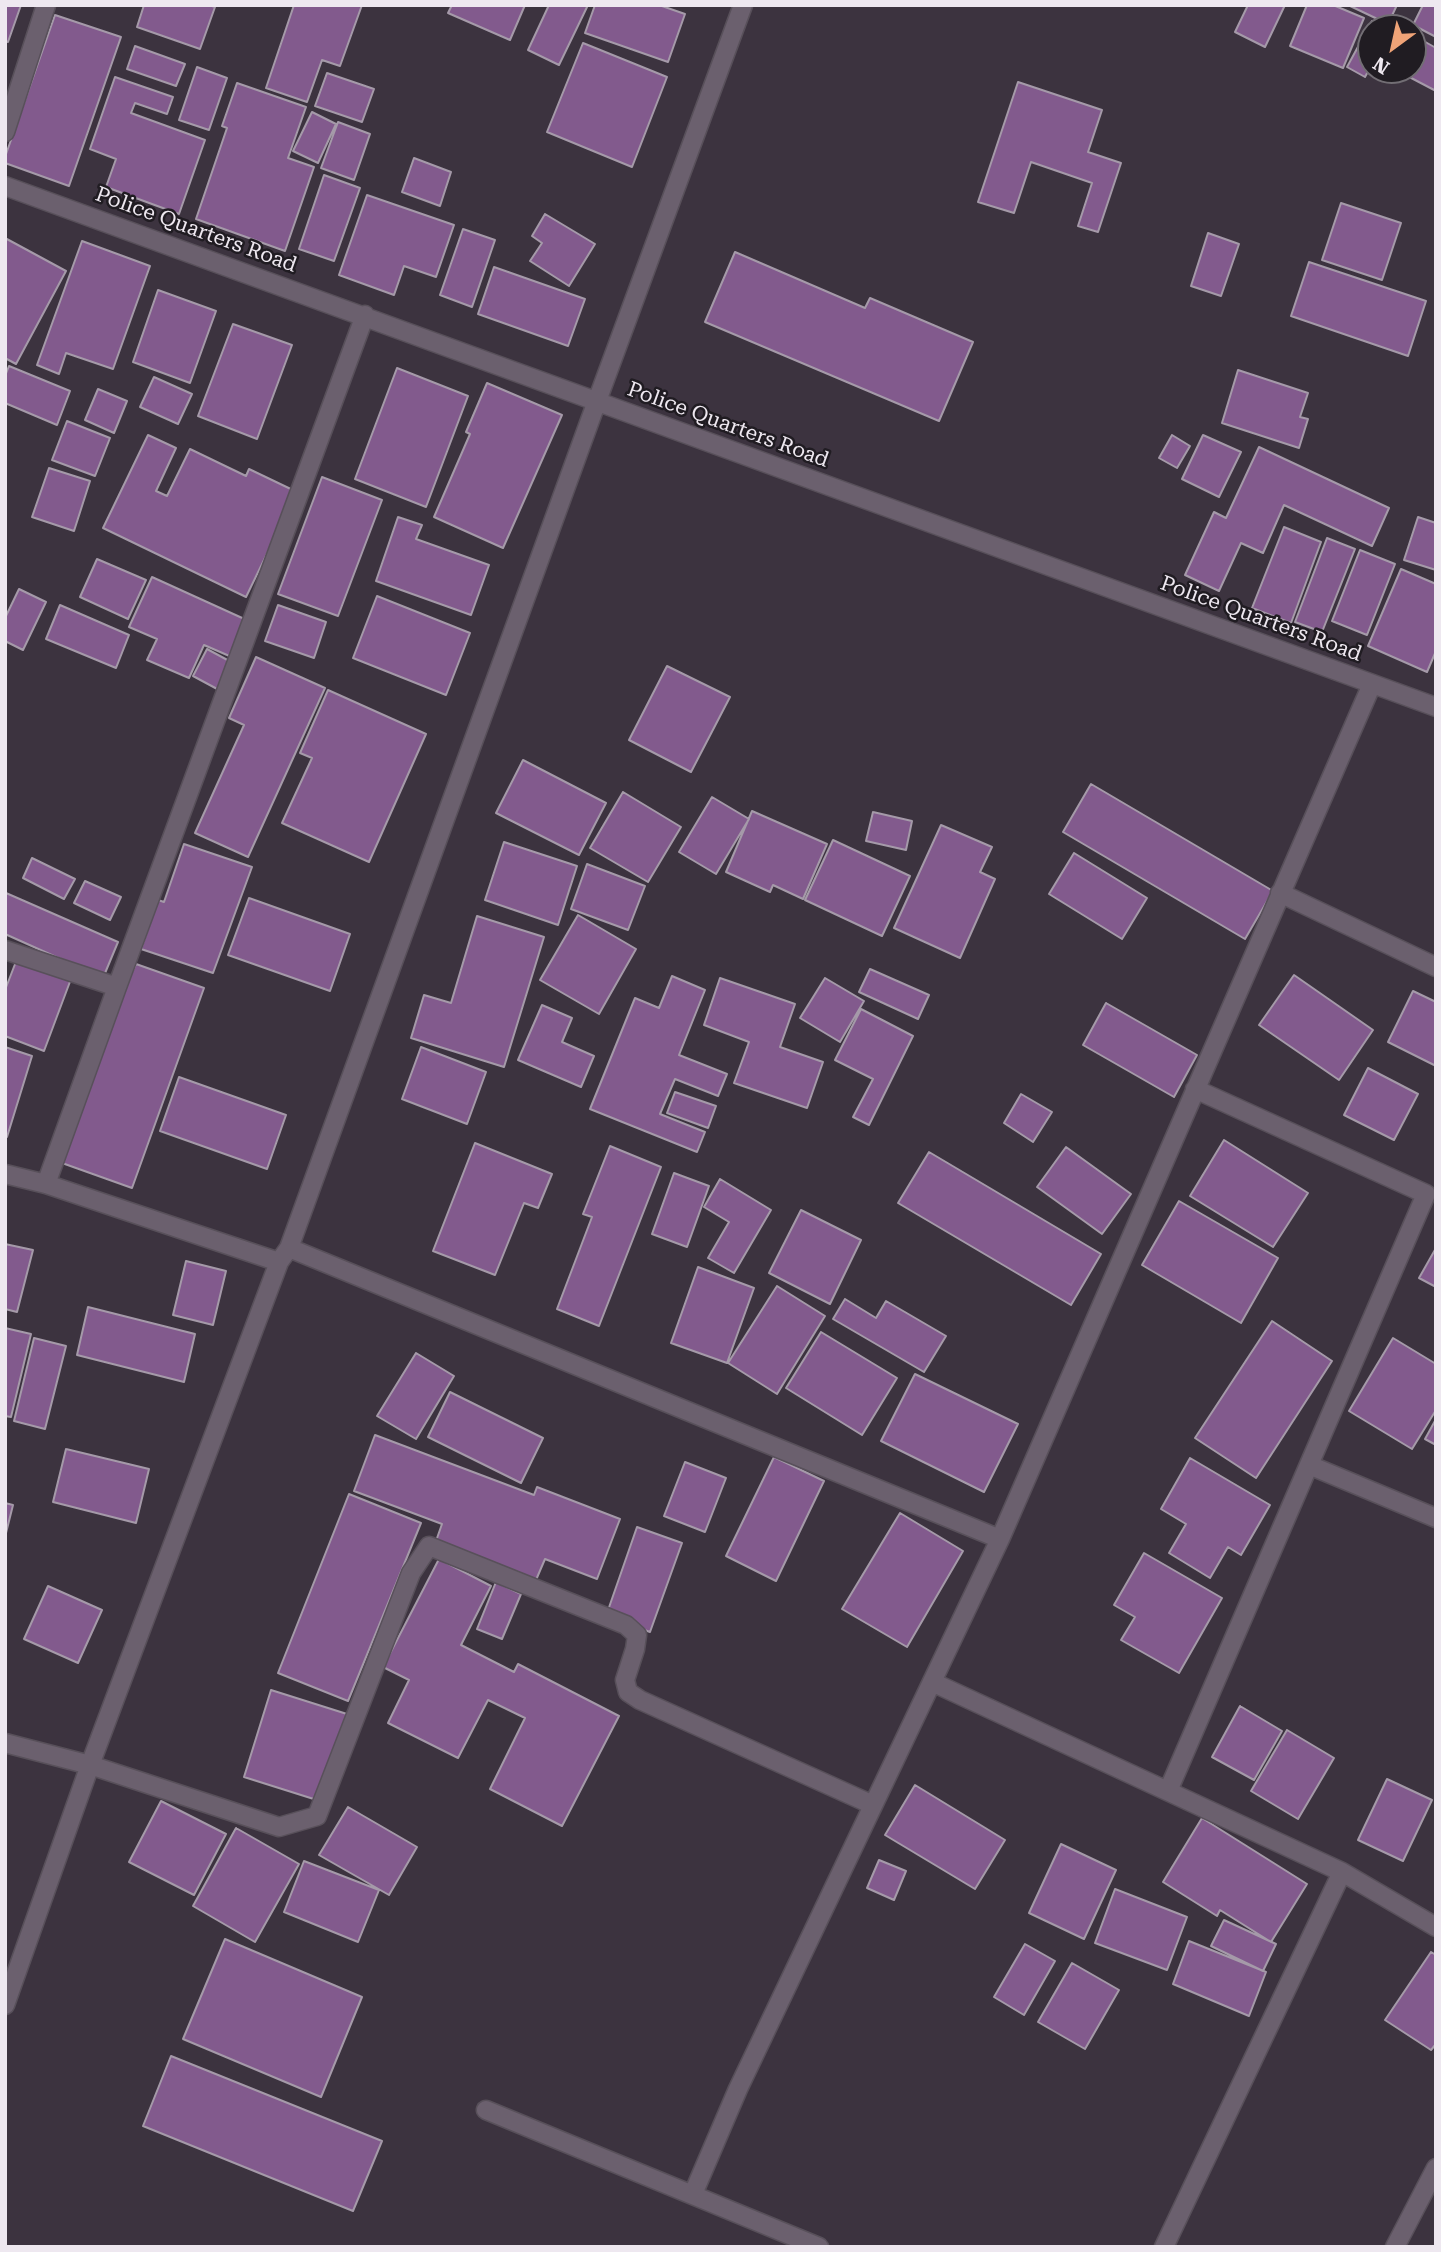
<!DOCTYPE html>
<html>
<head>
<meta charset="utf-8">
<style>
  body { margin:0 }
  #map { position:relative; width:1441px; height:2252px; overflow:hidden; background:#3c333f; font-family:"Roboto Serif",serif }
  canvas { display:block }
  .frame { position:absolute; inset:0; border:7px solid #eee8f0; pointer-events:none }
  .north { position:absolute; left:1357px; top:14px; width:70px; height:70px; box-sizing:border-box; background:#201c22; border:2px solid #726e74; border-radius:50%; rotate:213deg; font-size:19px; font-weight:700; line-height:28px; text-align:center; color:#eee8f0 }
  .north::after { content:''; display:block; margin:auto; width:24px; height:32px; background:#efa377; clip-path:polygon(50% 0,100% 100%,50% 72%,0 100%) }
</style>
</head>
<body>
<div id="map">
<canvas width="1441" height="2252"></canvas>
<div class="frame"></div>
<div class="north">N</div>
</div>
<script>
const g = document.querySelector('canvas').getContext('2d');
g.lineJoin = 'round';
function fill(path, color) { g.fillStyle = color; g.fill(path, 'evenodd'); }
const toPath = rows => new Path2D(rows.map(r => 'M' + r).join(''));
function trace(path, color, width, dash) { g.strokeStyle = color; g.lineWidth = width; g.lineCap = dash ? 'butt' : 'round'; g.setLineDash(dash || []); g.stroke(path); }
function label(font, color, halo, rows, align = 'center') {
  g.font = font + ' "Roboto Serif",serif'; g.lineWidth = 5; g.setLineDash([]); g.textBaseline = 'middle'; g.strokeStyle = halo; g.fillStyle = color; for (const [text, x, y, turn = 0] of rows) {
    g.save(); g.translate(x, y); g.rotate((+turn || 0) * Math.PI / 180); g.textAlign = isNaN(turn) ? turn : align; if (halo) g.strokeText(text, 0, 0); g.fillText(text, 0, 0); g.restore();
  }
}
const building = toPath([
  [5,5,21,5,8,42,5,41,5,5],
  [144,5,209,5,215,7,200,49,137,27,144,5],
  [294,5,362,5,340,66,322,60,307,102,266,88,294,5],
  [452,5,525,5,510,40,448,13,452,5],
  [549,5,588,5,559,65,528,50,549,5],
  [595,5,659,5,685,14,668,62,585,33,595,5],
  [1248,5,1285,5,1265,47,1235,32,1248,5],
  [1307,5,1333,5,1364,18,1343,68,1290,46,1307,5],
  [1348,5,1397,5,1388,24,1348,5],
  [1423,5,1436,5,1436,37,1413,25,1423,5],
  [55,15,121,37,69,186,5,163,5,157,55,15],
  [1372,21,1384,28,1371,28,1371,66,1365,77,1347,67,1372,21],
  [1413,35,1436,48,1436,91,1396,70,1413,70,1413,35],
  [583,43,667,77,632,167,547,132,583,43],
  [135,46,185,64,176,86,127,69,135,46],
  [197,67,227,78,209,130,179,120,197,67],
  [327,73,374,89,362,122,315,106,327,73],
  [115,77,173,97,167,114,135,103,131,113,205,140,179,214,106,187,116,159,90,149,115,77],
  [1018,82,1102,110,1088,152,1121,163,1098,232,1078,226,1092,183,1031,162,1014,213,978,202,1018,82],
  [237,83,306,107,288,158,314,167,285,251,196,219,227,128,222,126,237,83],
  [312,112,336,124,318,163,293,151,312,112],
  [338,122,370,134,354,180,321,168,338,122],
  [414,158,451,172,440,206,402,192,414,158],
  [324,175,360,188,334,261,299,249,324,175],
  [367,195,454,225,436,277,404,266,394,295,339,275,367,195],
  [1341,203,1401,223,1382,280,1322,260,1341,203],
  [545,214,595,244,569,286,530,261,542,243,532,236,545,214],
  [463,229,495,240,472,307,440,295,463,229],
  [1208,233,1239,244,1221,296,1191,286,1208,233],
  [5,238,66,271,16,364,5,358,5,238],
  [82,241,150,266,113,369,66,353,59,374,37,365,82,241],
  [735,252,865,308,870,298,973,342,939,421,705,322,735,252],
  [1309,262,1426,301,1408,356,1291,316,1309,262],
  [494,267,585,299,568,346,478,314,494,267],
  [158,290,216,311,190,383,133,362,158,290],
  [233,324,292,345,257,439,198,416,233,324],
  [9,366,70,391,57,425,5,403,5,376,9,366],
  [397,368,468,396,426,507,355,479,397,368],
  [1238,370,1308,393,1300,417,1308,419,1299,448,1222,423,1238,370],
  [154,377,192,394,178,424,140,407,154,377],
  [487,383,562,415,503,548,434,517,470,434,466,432,487,383],
  [98,389,127,401,114,433,85,420,98,389],
  [67,421,110,438,95,476,52,460,67,421],
  [148,435,176,448,156,491,167,496,190,449,246,476,249,469,297,492,246,597,103,528,148,435],
  [1172,435,1190,446,1177,468,1159,458,1172,435],
  [1203,435,1241,452,1219,497,1182,479,1203,435],
  [1259,447,1389,508,1372,546,1284,505,1263,553,1241,543,1219,591,1185,575,1214,512,1226,518,1259,447],
  [49,468,90,481,74,531,32,517,49,468],
  [322,477,382,500,338,616,278,594,322,477],
  [398,517,422,525,416,539,489,565,471,615,376,581,398,517],
  [1418,517,1436,523,1436,570,1404,560,1418,517],
  [1284,527,1321,542,1291,623,1252,608,1284,527],
  [1327,538,1355,549,1322,632,1295,622,1327,538],
  [1360,550,1395,564,1367,635,1332,621,1360,550],
  [97,559,146,580,128,619,80,597,97,559],
  [1401,569,1436,584,1436,651,1427,672,1368,646,1401,569],
  [152,577,251,622,234,658,204,645,189,678,147,660,157,639,129,627,152,577],
  [19,589,46,602,23,650,5,641,5,618,19,589],
  [377,596,470,633,446,695,353,658,377,596],
  [60,605,129,635,116,668,46,639,60,605],
  [278,605,326,622,314,658,265,641,278,605],
  [207,649,233,663,219,690,193,676,207,649],
  [256,657,325,688,248,857,195,833,244,725,229,718,256,657],
  [667,666,730,697,691,772,629,740,667,666],
  [328,690,426,734,369,862,282,823,312,758,300,753,328,690],
  [523,760,606,803,579,855,496,813,523,760],
  [1091,784,1273,891,1245,939,1063,832,1091,784],
  [623,792,681,827,648,882,590,848,623,792],
  [712,797,749,819,716,874,679,852,712,797],
  [752,811,827,844,803,899,773,885,770,892,726,872,752,811],
  [873,812,912,821,906,850,866,841,873,812],
  [941,825,992,847,980,872,995,879,960,958,894,928,941,825],
  [833,840,910,876,882,936,805,900,833,840],
  [504,842,577,866,558,925,485,900,504,842],
  [184,844,252,867,213,973,141,949,158,900,164,902,184,844],
  [1074,853,1147,898,1122,939,1049,894,1074,853],
  [32,858,75,879,64,899,23,878,32,858],
  [587,864,645,886,628,930,571,909,587,864],
  [85,881,121,897,110,920,74,903,85,881],
  [6,893,118,942,103,978,5,934,6,893],
  [249,898,350,934,330,991,228,955,249,898],
  [578,915,636,949,599,1014,540,980,578,915],
  [477,916,544,937,504,1067,411,1038,424,995,451,1003,477,916],
  [17,959,71,979,44,1051,5,1036,5,990,17,959],
  [136,964,204,988,132,1188,62,1163,130,976,136,964],
  [870,969,929,995,918,1019,859,992,870,969],
  [1294,975,1373,1030,1339,1080,1259,1025,1294,975],
  [672,976,705,990,679,1055,727,1074,718,1096,675,1079,660,1114,705,1132,697,1152,590,1109,635,998,659,1008,672,976],
  [720,978,795,1004,780,1047,823,1062,807,1108,734,1083,749,1042,704,1025,720,978],
  [825,978,864,1001,840,1042,800,1018,825,978],
  [1413,991,1436,1002,1436,1066,1388,1042,1413,991],
  [1106,1003,1197,1055,1174,1097,1083,1045,1106,1003],
  [542,1005,572,1018,562,1042,594,1056,581,1087,518,1060,542,1005],
  [861,1009,913,1036,869,1125,853,1117,873,1079,835,1060,861,1009],
  [5,1047,32,1056,7,1137,5,1137,5,1047],
  [421,1047,486,1072,467,1124,402,1099,421,1047],
  [1368,1068,1418,1094,1394,1140,1344,1115,1368,1068],
  [179,1077,286,1115,267,1169,160,1131,179,1077],
  [675,1092,716,1106,708,1128,667,1113,675,1092],
  [1021,1094,1052,1112,1033,1142,1004,1123,1021,1094],
  [1224,1140,1308,1193,1273,1247,1190,1196,1224,1140],
  [475,1143,552,1174,538,1208,524,1203,495,1275,433,1251,475,1143],
  [610,1146,661,1167,599,1326,557,1309,592,1217,583,1214,610,1146],
  [1066,1147,1131,1194,1102,1234,1037,1187,1066,1147],
  [929,1152,1101,1254,1071,1305,898,1203,929,1152],
  [674,1173,709,1186,687,1247,652,1234,674,1173],
  [720,1179,771,1210,734,1273,708,1258,729,1222,704,1207,720,1179],
  [1179,1201,1278,1258,1241,1323,1142,1265,1179,1201],
  [801,1210,861,1240,830,1304,769,1273,801,1210],
  [5,1244,33,1250,17,1312,5,1309,5,1244],
  [1436,1248,1436,1287,1419,1278,1436,1248],
  [186,1261,226,1271,213,1325,173,1315,186,1261],
  [698,1267,754,1288,727,1363,671,1343,698,1267],
  [777,1286,825,1316,777,1394,728,1363,777,1286],
  [845,1299,876,1318,886,1301,946,1336,924,1372,833,1319,845,1299],
  [88,1307,195,1334,184,1382,77,1355,88,1307],
  [1272,1321,1332,1361,1256,1478,1195,1438,1272,1321],
  [5,1328,31,1334,11,1417,5,1416,5,1328],
  [821,1332,897,1378,862,1435,786,1388,821,1332],
  [34,1338,66,1346,45,1429,14,1421,34,1338],
  [1393,1338,1436,1364,1436,1410,1412,1449,1349,1411,1393,1338],
  [416,1353,454,1376,416,1439,377,1416,416,1353],
  [915,1374,1018,1424,984,1492,881,1441,915,1374],
  [450,1392,543,1438,521,1483,428,1437,450,1392],
  [1436,1419,1436,1445,1425,1439,1436,1419],
  [375,1435,534,1495,537,1487,620,1519,597,1579,545,1559,536,1580,436,1541,442,1524,354,1491,375,1435],
  [66,1449,149,1469,136,1523,53,1502,66,1449],
  [774,1457,824,1481,776,1581,726,1556,774,1457],
  [1190,1458,1270,1505,1241,1555,1228,1547,1210,1578,1169,1553,1186,1524,1161,1509,1190,1458],
  [685,1462,726,1478,705,1532,664,1516,685,1462],
  [349,1494,421,1523,348,1701,278,1673,349,1494],
  [5,1503,13,1505,5,1537,5,1503],
  [900,1513,963,1551,907,1647,842,1609,900,1513],
  [637,1527,682,1543,650,1632,606,1616,637,1527],
  [1144,1553,1222,1598,1179,1673,1121,1640,1135,1617,1114,1605,1144,1553],
  [439,1559,491,1586,461,1645,514,1672,518,1664,619,1716,562,1826,490,1789,525,1718,488,1700,458,1758,388,1723,409,1680,383,1667,439,1559],
  [496,1582,521,1594,502,1639,477,1629,496,1582],
  [48,1586,102,1610,78,1663,24,1639,48,1586],
  [271,1690,347,1714,320,1801,244,1777,271,1690],
  [1240,1706,1282,1731,1254,1780,1212,1757,1240,1706],
  [1287,1730,1334,1758,1298,1819,1251,1791,1287,1730],
  [1387,1779,1432,1800,1403,1861,1358,1840,1387,1779],
  [915,1785,1005,1840,975,1889,885,1835,915,1785],
  [161,1801,226,1834,194,1895,129,1862,161,1801],
  [348,1807,417,1847,389,1895,319,1855,348,1807],
  [1202,1818,1307,1884,1271,1942,1220,1910,1217,1916,1163,1882,1202,1818],
  [236,1828,299,1864,255,1942,193,1906,236,1828],
  [1061,1844,1116,1870,1084,1939,1029,1913,1061,1844],
  [879,1860,906,1871,894,1900,867,1888,879,1860],
  [304,1861,379,1890,358,1942,284,1912,304,1861],
  [1115,1889,1187,1917,1167,1970,1095,1943,1115,1889],
  [1224,1920,1276,1944,1263,1971,1211,1946,1224,1920],
  [225,1939,362,1997,321,2097,183,2039,225,1939],
  [1189,1941,1266,1972,1249,2016,1173,1984,1189,1941],
  [1025,1944,1055,1961,1024,2015,994,1997,1025,1944],
  [1431,1952,1436,1955,1436,2044,1431,2050,1385,2020,1431,1952],
  [1072,1963,1119,1990,1085,2049,1038,2022,1072,1963],
  [171,2056,382,2141,353,2211,143,2126,171,2056]
]);
fill(building, '#825a8d');
trace(building, '#a59aa9', 2);
const street = toPath([
  [5,132,46,5],
  [5,186,1436,707],
  [1280,893,1436,967],
  [5,950,117,987],
  [5,1174,46,1184,279,1262],
  [46,1184,117,987,365,315],
  [289,1248,1000,1539,1372,684],
  [1309,1465,1436,1518],
  [932,1682,1342,1872,1164,2247],
  [5,1743,90,1765,279,1827,317,1816,411,1573,429,1546,626,1625,637,1635,635,1649,625,1680,628,1692,640,1700,873,1805],
  [1168,1791,1426,1194,1195,1089],
  [1342,1872,1436,1927],
  [5,2005,90,1765,279,1262,289,1248,597,401,743,5],
  [486,2110,819,2247],
  [693,2194,738,2089,1000,1539],
  [1395,2247,1436,2168]
]);
trace(street, '#58505a', 21);
trace(street, '#6b606e', 18);
label('21px', '#eee8f0', '#201c22', [
  ["Police Quarters Road",196,230,20],
  ["Police Quarters Road",728,425,20],
  ["Police Quarters Road",1261,619,20]
]);
</script>
</body>
</html>
